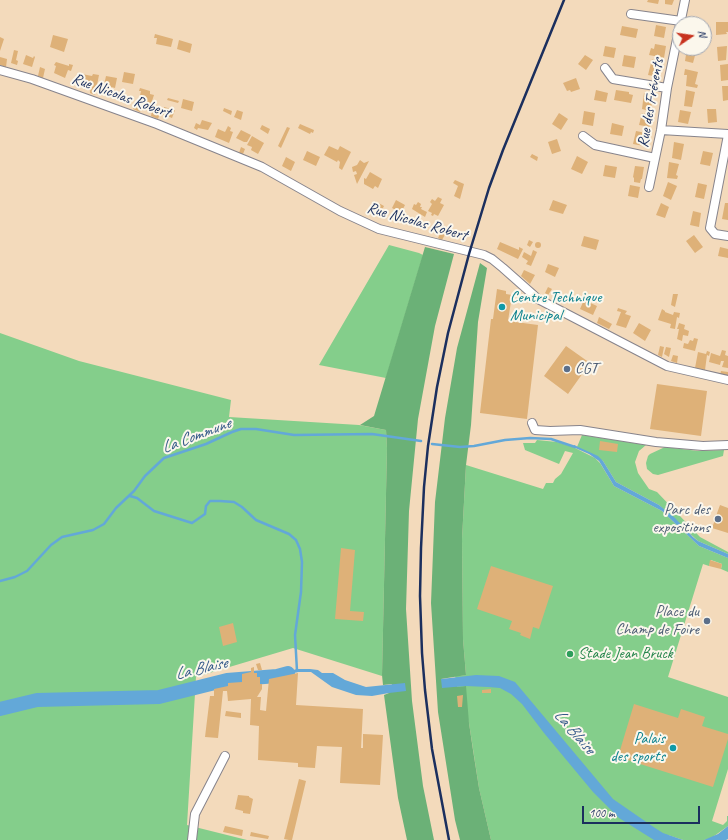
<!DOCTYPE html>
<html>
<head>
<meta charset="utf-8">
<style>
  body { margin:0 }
  #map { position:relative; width:728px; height:840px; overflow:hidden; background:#f3dabb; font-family:Caveat,sans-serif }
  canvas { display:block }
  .north { position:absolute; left:672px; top:16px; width:40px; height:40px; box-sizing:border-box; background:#fbf7ec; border:1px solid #a1a7b3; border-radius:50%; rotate:77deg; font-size:11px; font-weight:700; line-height:16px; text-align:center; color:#1b2f5e }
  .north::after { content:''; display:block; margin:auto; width:14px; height:18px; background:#c8321e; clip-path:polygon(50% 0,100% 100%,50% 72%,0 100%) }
  .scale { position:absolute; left:582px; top:806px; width:118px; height:18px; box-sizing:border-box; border:2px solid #1b2f5e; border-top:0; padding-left:5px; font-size:12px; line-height:14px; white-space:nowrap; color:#1b2f5e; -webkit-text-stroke:3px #fbf7ec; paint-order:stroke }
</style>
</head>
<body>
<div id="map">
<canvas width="728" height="840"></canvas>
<div class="north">N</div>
<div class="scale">100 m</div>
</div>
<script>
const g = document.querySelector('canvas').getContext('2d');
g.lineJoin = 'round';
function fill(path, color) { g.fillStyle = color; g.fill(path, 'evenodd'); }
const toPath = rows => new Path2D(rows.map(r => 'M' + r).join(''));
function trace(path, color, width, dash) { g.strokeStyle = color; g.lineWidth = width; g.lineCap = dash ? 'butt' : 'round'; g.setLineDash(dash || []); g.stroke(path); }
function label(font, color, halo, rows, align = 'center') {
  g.font = font + ' Caveat,sans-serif'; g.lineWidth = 4; g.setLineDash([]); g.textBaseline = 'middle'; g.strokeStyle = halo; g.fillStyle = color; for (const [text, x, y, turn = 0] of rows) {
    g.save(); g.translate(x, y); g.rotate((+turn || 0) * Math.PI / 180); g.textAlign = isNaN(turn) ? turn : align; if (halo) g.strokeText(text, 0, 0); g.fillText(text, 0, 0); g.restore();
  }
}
fill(toPath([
  [389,245,419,253,423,255,386,378,319,365],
  [0,333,79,361,231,400,229,417,359,425,386,430,387,448,382,676,293,648,196,677,187,825,247,840,0,840],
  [582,435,646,445,639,451,635,462,638,473,649,489,657,492,700,537,728,552,728,554,698,541,659,505,616,482,603,461,577,447],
  [537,440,557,442,573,447,595,458,600,463,614,486,662,511,699,546,728,558,728,572,721,569,722,564,711,560,709,566,703,564,668,677,728,697,728,769,712,821,723,825,727,821,727,816,728,816,728,826,710,839,704,840,683,840,668,835,667,840,491,840,479,788,469,723,455,676,466,675,463,639,462,539,466,465,543,489,546,483,553,483,555,479,561,474,573,453,565,451,559,464,525,450,523,443,535,443],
  [665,447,698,451,724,450,723,456,658,475,653,474,647,469,646,463,648,456,650,454]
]), '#84ce8b');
fill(toPath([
  [425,247,454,254,435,326,418,419,409,511,406,609,412,701,423,786,434,840,407,840,398,798,384,695,389,693,392,684,383,685,382,675,387,448,386,430,360,425,374,416],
  [480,263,487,268,478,322,471,425,466,465,462,539,463,639,466,675,441,679,459,687,466,686,469,723,473,750,479,788,491,840,460,840,455,820,438,712,431,603,435,502,445,418,457,348]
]), '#6bb177');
fill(toPath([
  [574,445,598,456,603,461,616,482,659,505,675,518,693,537,698,541,728,554,728,558,699,546,662,511,614,486,599,461,589,454,573,447],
  [297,669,310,669,318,670,322,673,333,673,345,680,366,687,405,683,406,691,389,693,372,696,356,695,332,687,311,672,298,672,269,679,270,676],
  [476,675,499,676,515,682,613,799,655,828,663,833,683,840,654,840,619,818,593,792,544,733,522,704,511,694,500,688,488,687,466,686,442,688,441,679],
  [728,826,728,839,726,840,704,840,718,834]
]), '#63a8d8');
trace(toPath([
  [432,444,460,447,474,446,505,440,530,438,551,439,575,447],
  [130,496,137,498,154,511,192,523,205,514,206,506,210,501,220,501,234,502,242,507,256,520,289,534,296,540,300,549,302,562,301,592,295,635,297,671],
  [0,581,15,577,27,571,51,545,62,537,93,530,104,524,116,508,134,491,145,476,164,458,206,444,232,432,241,429,256,429,294,435,372,434,421,441]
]), '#63a8d8', 2.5);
trace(toPath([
  [0,709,37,700,159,697,227,680,277,676,288,673]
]), '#63a8d8', 14);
fill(toPath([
  [648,0,659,0,658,4,647,2],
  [665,0,674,0,672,5,665,4],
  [716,22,728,22,728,32,726,32,727,34,716,35],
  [656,25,666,27,664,38,654,36],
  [622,26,638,29,636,38,620,35],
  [155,34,173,39,171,47,156,44,157,38,154,38],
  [53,35,68,39,64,52,50,47],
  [0,37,4,39,0,51],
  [179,40,192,44,190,53,177,49],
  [655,44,666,46,664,58,649,55,651,48,654,49],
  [605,46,616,48,614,58,603,56],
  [727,46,726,60,718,61,717,47],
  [687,48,697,48,693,63,685,61],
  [14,50,18,51,16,60,18,61,17,65,11,63],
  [26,55,33,58,34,56,35,57,32,67,23,64],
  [585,55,593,60,586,70,578,64],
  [624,55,636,57,634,68,622,66],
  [0,57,7,59,6,67,0,65],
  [652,59,660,61,658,77,648,75],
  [56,62,69,66,69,64,73,65,71,71,68,70,65,78,54,73,56,66,54,65],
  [728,64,728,80,721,81,720,65],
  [40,67,45,69,43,78,38,76],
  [685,69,698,72,695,84,698,85,697,88,686,86,687,75,684,75],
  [124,72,135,74,133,84,122,82],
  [82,74,92,76,93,74,99,75,95,95,90,93,91,84,81,82,80,81],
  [106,76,117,78,115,88,104,85],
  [576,78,580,89,571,92,570,90,567,91,563,83],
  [722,86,728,86,728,100,723,101],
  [140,88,150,91,150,94,154,95,151,104,139,100,141,91,139,91],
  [596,90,608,93,606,102,594,100],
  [616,90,629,92,629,94,633,95,631,103,614,100],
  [686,90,695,92,692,107,684,106],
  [644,93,654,95,650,111,642,109],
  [168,98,179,101,178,103,167,100],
  [183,99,194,102,192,111,181,108],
  [134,102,142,106,140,112,133,109],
  [164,107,175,110,172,118,162,114],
  [224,108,232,111,231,115,223,111],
  [707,109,716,109,717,122,708,123],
  [237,110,243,112,241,120,234,117],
  [680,110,691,112,688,124,678,122],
  [152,111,160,113,158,119,151,116],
  [584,111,595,113,593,126,582,124],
  [559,113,568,119,561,130,552,124],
  [642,113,652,115,650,127,639,125],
  [202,120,212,123,208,130,198,128,197,130,194,128,196,123,200,125],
  [612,123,624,126,622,136,610,134],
  [300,124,314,130,313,133,311,132,310,134,298,128],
  [262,125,270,129,268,134,260,129],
  [228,126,231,128,230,131,233,132,229,143,215,137,218,129,225,132],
  [287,127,290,128,281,148,278,146],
  [241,130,251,135,247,142,244,142,236,138],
  [636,131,646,133,644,146,633,144],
  [252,136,264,143,258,154,251,150,252,147,247,145],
  [557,139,561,151,552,154,548,142],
  [674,142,684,144,681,160,672,158],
  [329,146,338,150,340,146,351,152,342,170,339,168,340,162,338,160,337,162,324,155],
  [241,147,245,149,243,154,239,153],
  [307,151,320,157,316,166,303,160],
  [703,151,713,153,710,166,700,164],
  [532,154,538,157,537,161,530,157],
  [577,156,588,162,582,174,571,169],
  [286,157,295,162,291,171,282,166],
  [360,160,364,163,369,161,357,184,354,175,357,174,356,171,353,172,352,167,357,165],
  [669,162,679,164,676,175,678,176,677,179,667,178],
  [605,165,617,167,615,178,603,176],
  [635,166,644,167,642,179,641,179,640,183,634,182,634,178,633,177],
  [370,172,382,179,378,188,375,186,373,189,364,184,364,178,366,179],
  [455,180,464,184,460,199,454,196,458,186,453,183],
  [668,182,677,186,671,200,663,196],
  [698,183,707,185,704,199,695,197],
  [630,185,640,187,638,198,628,196],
  [438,197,442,199,440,203,444,205,438,216,434,214,433,216,431,215,432,213,428,211,432,204,430,202,432,199,435,201],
  [396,200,405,205,401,213,392,208],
  [553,200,567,205,563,214,549,210],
  [375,201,384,206,380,214,371,209],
  [418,202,421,204,420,207,422,207,421,209,427,212,425,217,412,209,414,204,416,205],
  [661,203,669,207,665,218,656,215],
  [725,203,728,203,728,220,722,219],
  [693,211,701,213,699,227,690,225],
  [442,230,446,233,442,240,438,238],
  [694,235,703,247,695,253,686,241],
  [584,236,599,240,596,250,581,246],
  [529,240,533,242,530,247,527,245],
  '535 245a3 3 0 1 1 6 0a3 3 0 1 1-6 0Z',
  [500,242,519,250,519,247,523,249,518,259,497,249],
  [720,247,728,249,728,258,718,256],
  [533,250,537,252,531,266,526,264,528,261,522,257,524,252,531,256],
  [548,264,559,268,555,277,545,272],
  [524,270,535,275,530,284,521,276],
  [548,287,552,289,548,295,545,293],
  [497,289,506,291,506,294,512,295,508,321,538,325,527,419,480,413,491,319,493,319],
  [673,294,678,294,675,307,671,305],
  [584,300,597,306,593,315,580,309],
  [618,308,627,311,625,314,631,316,626,328,616,325,621,312,617,311],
  [662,309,665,311,665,312,673,315,674,312,680,313,679,318,677,317,675,329,670,328,671,324,658,320],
  [599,317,612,324,609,329,597,323],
  [639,323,651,330,645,341,633,333],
  [679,323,685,325,684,329,689,331,688,336,683,335,682,341,677,339,679,329,677,329],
  [694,338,698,339,695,351,683,348,684,343,688,344,690,340,693,341],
  [566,346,590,363,568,394,544,376],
  [660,346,664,347,662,357,658,355],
  [666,347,671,348,669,357,664,354],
  [722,350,726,351,725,355,728,356,728,368,722,367,724,361,721,361,720,365,709,362,711,353,720,356],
  [707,351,710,352,709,356,707,355,705,370,695,368,698,352,706,354],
  [673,355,678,356,677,363,671,361],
  [721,371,728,372,728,377,720,375],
  [657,384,707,391,701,436,650,429],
  [600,441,618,444,617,452,599,450],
  [720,505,728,508,728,533,712,528,716,517,723,518,716,516],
  [341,548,355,550,350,611,364,612,363,621,335,619],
  [710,560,722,564,721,569,709,566],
  [491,566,553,586,539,629,533,627,530,639,520,635,521,633,509,629,512,621,477,609],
  [233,623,237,642,223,646,219,627],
  [260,663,262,670,258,670,256,664],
  [254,667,254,673,257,673,257,677,260,677,260,684,262,684,262,689,257,697,261,697,260,710,266,711,269,679,298,673,296,705,363,709,361,748,363,748,363,734,383,735,380,785,340,783,342,747,317,746,315,768,298,767,298,763,258,760,259,726,250,725,251,699,228,701,227,691,223,691,218,738,205,737,210,696,214,696,214,689,228,686,228,683,242,682,242,674,251,672,251,668],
  [491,689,491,693,482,693,482,690],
  [463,695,462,707,458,707,457,696],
  [634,704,678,718,681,709,705,717,702,726,728,734,728,739,713,787,618,757],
  [226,711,241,713,241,718,225,716],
  [299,779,306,781,292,840,289,840,284,839],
  [238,795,249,796,249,797,253,799,250,814,243,813,243,811,235,809],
  [225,826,243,830,242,836,223,832],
  [251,832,269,836,268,839,250,836]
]), '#deb178');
const minor = toPath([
  [631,14,681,21],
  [605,68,613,79,667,88],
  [0,70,32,79,157,124,262,167,340,211,379,229,484,255,492,259,503,268,538,299,667,366,728,380],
  [661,130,728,134],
  [728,135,710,228,715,234,728,236],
  [583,136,595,145,655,158],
  [649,187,661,130,667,88,685,0],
  [532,423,535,430,550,431,580,430,656,442,703,446,728,445],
  [192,840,195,814,225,756]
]);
trace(minor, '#87848c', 10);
trace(minor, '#fff', 8);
trace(toPath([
  [449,840,432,749,425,690,422,653,420,596,421,548,424,487,428,446,437,387,448,333,469,254,489,188,503,150,564,0]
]), '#1b2f5e', 2.5);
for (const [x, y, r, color] of [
  [502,307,4,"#0f9aa8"],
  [567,369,4,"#5c6f8a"],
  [718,519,4,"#5c6f8a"],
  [707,621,4,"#5c6f8a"],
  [570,654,4,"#2e9e5b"],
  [673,748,4,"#0f9aa8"]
]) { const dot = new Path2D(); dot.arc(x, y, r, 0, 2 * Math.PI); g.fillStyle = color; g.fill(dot); trace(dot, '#fbf7ec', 1.5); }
label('16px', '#1b2f5e', '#fbf7ec', [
  ["Rue Nicolas Robert",121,96,20],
  ["Rue des Frévents",651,103,-80],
  ["Rue Nicolas Robert",417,222,16]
]);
label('16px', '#0d838f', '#fbf7ec', [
  ["Centre Technique",510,298],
  ["Municipal",510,316],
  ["Palais",665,739,"right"],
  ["des sports",665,757,"right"]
], 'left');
label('16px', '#4e5e75', '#fbf7ec', [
  ["CGT",575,369,"left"],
  ["Parc des",710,510],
  ["expositions",710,528],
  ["Place du",699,612],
  ["Champ de Foire",699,630]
], 'right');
label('16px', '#27864d', '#fbf7ec', [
  ["Stade Jean Bruck",578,654]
], 'left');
label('italic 17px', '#345989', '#fbf7ec', [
  ["La Commune",196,436,-21],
  ["La Blaise",201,669,-13],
  ["La Blaise",574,732,49]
]);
</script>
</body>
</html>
